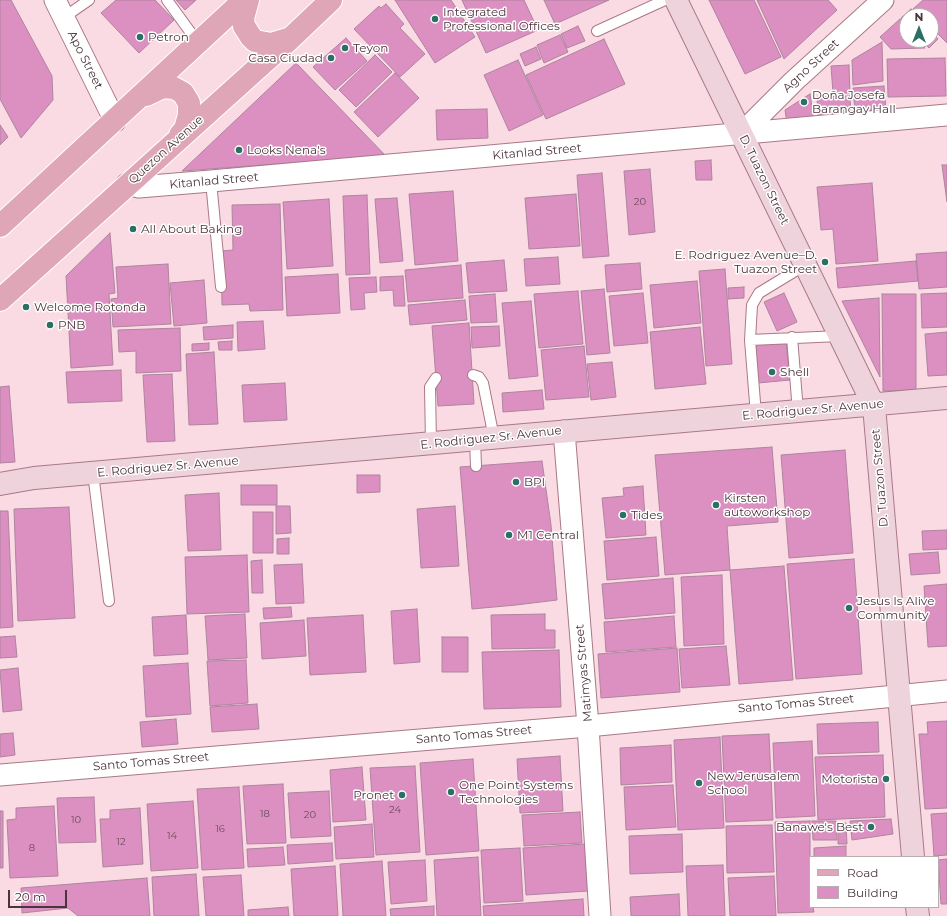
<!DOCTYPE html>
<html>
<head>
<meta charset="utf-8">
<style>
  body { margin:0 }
  #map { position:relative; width:947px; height:916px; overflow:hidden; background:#fbdbe3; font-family:Montserrat,sans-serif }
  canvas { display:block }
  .legend { position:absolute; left:809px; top:856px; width:130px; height:52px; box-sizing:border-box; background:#fff; border:1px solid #b7aeb1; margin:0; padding:5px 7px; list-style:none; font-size:12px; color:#4a353b }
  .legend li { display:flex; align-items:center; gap:8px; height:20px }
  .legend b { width:20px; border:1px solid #b7aeb1 }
  .north { position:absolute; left:899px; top:8px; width:40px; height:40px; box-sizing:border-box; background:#fff; border:1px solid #b7aeb1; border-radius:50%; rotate:0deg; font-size:11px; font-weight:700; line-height:16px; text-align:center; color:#4a353b }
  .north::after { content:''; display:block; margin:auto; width:14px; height:18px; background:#2a7065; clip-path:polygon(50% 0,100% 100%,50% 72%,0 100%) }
  .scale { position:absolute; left:8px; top:890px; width:59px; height:18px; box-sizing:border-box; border:2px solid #4a353b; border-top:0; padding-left:5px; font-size:12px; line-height:14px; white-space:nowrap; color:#4a353b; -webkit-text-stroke:3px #fff; paint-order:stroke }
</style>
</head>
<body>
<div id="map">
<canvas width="947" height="916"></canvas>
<ul class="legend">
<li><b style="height:5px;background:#dfa6b8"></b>Road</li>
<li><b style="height:11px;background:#dc8fc1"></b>Building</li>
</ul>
<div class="north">N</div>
<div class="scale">20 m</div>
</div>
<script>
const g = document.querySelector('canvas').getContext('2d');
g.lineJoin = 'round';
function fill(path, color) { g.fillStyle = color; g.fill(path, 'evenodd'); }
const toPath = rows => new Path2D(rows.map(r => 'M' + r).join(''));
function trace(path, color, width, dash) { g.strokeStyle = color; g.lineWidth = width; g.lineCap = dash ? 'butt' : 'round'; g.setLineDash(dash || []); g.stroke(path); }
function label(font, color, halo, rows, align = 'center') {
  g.font = font + ' Montserrat,sans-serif'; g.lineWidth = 3; g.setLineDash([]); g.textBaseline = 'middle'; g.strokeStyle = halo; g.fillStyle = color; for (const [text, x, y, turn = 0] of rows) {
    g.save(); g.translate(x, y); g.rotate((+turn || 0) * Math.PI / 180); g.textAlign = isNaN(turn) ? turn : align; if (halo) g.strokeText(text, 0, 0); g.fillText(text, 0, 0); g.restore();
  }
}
const building = toPath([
  [0,0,11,0,52,76,53,100,21,138,0,99,0,0],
  [116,0,155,0,174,20,139,53,101,13,116,0],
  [176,0,196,0,185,10,176,0],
  [395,0,451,0,475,37,435,63,395,0],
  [462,0,524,0,538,30,486,53,462,0],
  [544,0,609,0,555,24,544,0],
  [709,0,754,0,781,57,745,74,709,0],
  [757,0,828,0,837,10,784,59,757,0],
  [923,0,947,0,947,43,931,27,931,16,920,16,913,9,923,0],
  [386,4,404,24,400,28,425,54,400,77,354,29,379,6,381,8,386,4],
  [911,9,918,16,907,16,907,24,901,18,911,9],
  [900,19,907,27,907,40,918,40,925,48,891,49,880,37,900,19],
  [578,26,585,41,567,48,561,34,578,26],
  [931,31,938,39,929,48,922,40,931,40,931,31],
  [560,35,568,52,544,63,537,45,560,35],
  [346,38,367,61,335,90,313,67,346,38],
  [604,39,625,84,546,119,526,75,604,39],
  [882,42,883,81,853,85,852,60,882,42],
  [536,47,541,59,525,66,520,54,536,47],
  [375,55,392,72,356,107,339,90,375,55],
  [945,58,946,96,888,97,887,59,945,58],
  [518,60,543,115,509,131,484,75,518,60],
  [296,63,386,156,182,171,296,63],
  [849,65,850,93,833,93,831,66,849,65],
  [395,73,419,98,378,137,354,112,395,73],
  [884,86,886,110,855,112,853,88,884,86],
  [810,94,814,120,787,123,785,110,810,94],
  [850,96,851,116,818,118,817,97,850,96],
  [487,109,488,138,437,140,436,110,487,109],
  [0,125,8,137,0,145,0,125],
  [711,160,712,180,696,180,695,161,711,160],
  [942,165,947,165,947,202,942,165],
  [650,169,655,232,629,235,624,171,650,169],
  [602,173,609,256,583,258,577,175,602,173],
  [872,183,878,261,836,264,833,229,821,230,817,187,872,183],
  [453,191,458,261,415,265,409,194,453,191],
  [576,194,580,246,529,249,525,198,576,194],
  [367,195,370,274,346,275,343,196,367,195],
  [397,198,403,261,380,263,375,199,397,198],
  [329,199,333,266,287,269,283,202,329,199],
  [280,204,283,310,250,311,249,304,222,305,221,251,233,250,232,205,280,204],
  [110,233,115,293,109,294,113,365,71,368,66,276,110,233],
  [947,252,947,287,919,289,916,254,947,252],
  [558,257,560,284,526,286,524,259,558,257],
  [504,260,507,291,469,293,466,263,504,260],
  [916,261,918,281,838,288,836,268,916,261],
  [640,263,642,289,607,292,605,265,640,263],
  [168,264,171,324,113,327,111,299,118,298,116,267,168,264],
  [461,265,463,298,408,302,405,270,461,265],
  [725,269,732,364,706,366,699,271,725,269],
  [338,274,340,313,287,316,285,277,338,274],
  [403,276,405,306,394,306,393,290,380,291,380,277,403,276],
  [376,277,377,292,364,293,365,309,351,310,349,278,376,277],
  [204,280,207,323,174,326,170,283,204,280],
  [697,281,701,323,654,328,650,285,697,281],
  [744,287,744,298,728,299,728,288,744,287],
  [604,289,610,353,587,355,581,291,604,289],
  [578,291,583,344,539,348,534,294,578,291],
  [643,293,648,343,614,346,609,296,643,293],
  [784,293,797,322,777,331,764,302,784,293],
  [947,293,947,327,922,328,921,294,947,293],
  [495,294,497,322,471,323,469,296,495,294],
  [882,294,916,294,916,390,883,391,882,294],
  [879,298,880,377,842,301,879,298],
  [465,300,467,320,410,325,408,305,465,300],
  [531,301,538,376,509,379,502,303,531,301],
  [263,321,265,349,238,351,237,322,263,321],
  [469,323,474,404,438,406,432,326,469,323],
  [233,325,233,338,204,340,203,327,233,325],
  [499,326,500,346,472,348,471,327,499,326],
  [700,327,706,384,655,389,650,332,700,327],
  [180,328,181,371,136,373,136,351,119,352,118,330,180,328],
  [947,332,947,375,928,376,925,334,947,332],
  [232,341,232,350,219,350,218,342,232,341],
  [786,341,790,380,758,383,755,344,786,341],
  [209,343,209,350,192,351,192,344,209,343],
  [584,346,589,397,546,400,541,350,584,346],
  [214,352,218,424,189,425,186,354,214,352],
  [612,362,616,397,591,400,587,364,612,362],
  [121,370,122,401,68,403,66,372,121,370],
  [172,374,175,441,147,442,143,375,172,374],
  [285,383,287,420,244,422,242,385,285,383],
  [9,386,15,462,0,463,0,387,9,386],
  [542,390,544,409,503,412,502,393,542,390],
  [772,447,778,522,727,526,730,570,665,575,655,455,772,447],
  [845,450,853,553,789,558,781,455,845,450],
  [542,461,551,525,557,600,516,605,472,609,460,467,542,461],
  [357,475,380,475,380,492,357,493,357,475],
  [241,485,277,485,277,505,241,505,241,485],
  [643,486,646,535,606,538,602,498,624,496,623,488,643,486],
  [219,493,221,550,188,551,185,495,219,493],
  [276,506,290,506,291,533,276,534,276,506],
  [455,506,459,566,421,568,417,509,455,506],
  [69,507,75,618,18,621,14,509,69,507],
  [0,511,8,511,13,627,0,628,0,511],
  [253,512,273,512,273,553,253,553,253,512],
  [947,530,947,549,923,550,922,531,947,530],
  [656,537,659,576,607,580,604,541,656,537],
  [289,538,289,554,277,554,277,539,289,538],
  [938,552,940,573,911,575,909,554,938,552],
  [247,555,249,612,187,614,185,557,247,555],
  [854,559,862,674,796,679,787,564,854,559],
  [262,560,263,593,252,593,251,561,262,560],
  [302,564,304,603,276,604,274,565,302,564],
  [784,566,793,680,739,684,730,570,784,566],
  [722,575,724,644,684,646,681,577,722,575],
  [673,578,675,613,605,619,602,584,673,578],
  [947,584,947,646,928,647,924,586,947,584],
  [291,607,292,617,264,619,263,608,291,607],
  [417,609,420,662,394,664,391,611,417,609],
  [245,614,247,658,208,660,205,616,245,614],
  [545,614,545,630,555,630,555,648,492,649,491,615,545,614],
  [186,615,188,654,154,656,152,617,186,615],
  [363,615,366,672,310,675,307,618,363,615],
  [674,616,676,647,606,652,604,622,674,616],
  [304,620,306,656,262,659,260,623,304,620],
  [15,636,17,657,0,658,0,637,15,636],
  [442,637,468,637,468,672,442,672,442,637],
  [726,646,730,685,682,688,679,649,726,646],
  [677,648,680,692,601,698,598,654,677,648],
  [559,650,561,707,484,709,482,652,559,650],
  [246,660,248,703,210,706,207,661,246,660],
  [188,663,191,714,146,717,143,666,188,663],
  [18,668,22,710,3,712,0,670,18,668],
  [257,704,259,729,212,732,210,707,257,704],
  [176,719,178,744,142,747,140,722,176,719],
  [947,721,947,808,925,809,919,734,928,734,927,722,947,721],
  [878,722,879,752,818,754,817,724,878,722],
  [13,733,15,755,0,757,0,734,13,733],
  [769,734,773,820,726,822,722,736,769,734],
  [720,737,724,828,678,830,674,740,720,737],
  [812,741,815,816,776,818,773,743,812,741],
  [671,745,672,782,621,785,620,748,671,745],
  [883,755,885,817,818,820,815,757,883,755],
  [560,756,563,811,520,813,517,759,560,756],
  [473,759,479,851,426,855,420,763,473,759],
  [415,766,420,852,376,855,370,768,415,766],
  [362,767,366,820,333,822,330,770,362,767],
  [283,784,286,843,247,844,243,786,283,784],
  [673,785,676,827,626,830,624,787,673,785],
  [239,787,244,868,202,870,197,789,239,787],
  [329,791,331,836,291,838,288,793,329,791],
  [94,797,96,842,59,843,57,798,94,797],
  [193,801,198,868,151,871,147,804,193,801],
  [54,806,58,876,10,878,7,820,16,819,16,808,54,806],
  [140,808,143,864,103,867,100,819,110,819,110,810,140,808],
  [0,811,3,811,3,868,0,868,0,811],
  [580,812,582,843,524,846,522,815,580,812],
  [947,813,947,855,934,856,931,814,947,813],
  [891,819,893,834,852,840,850,821,891,819],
  [810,821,810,907,813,907,814,912,778,913,775,822,810,821],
  [812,821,836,821,837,840,813,840,812,821],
  [838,823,846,823,847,844,838,844,838,823],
  [372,824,374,857,336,859,334,827,372,824],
  [772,825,774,872,727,873,726,826,772,825],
  [682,834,683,872,630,874,629,836,682,834],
  [332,843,333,861,288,864,287,845,332,843],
  [585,844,588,891,526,895,523,848,585,844],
  [846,846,846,857,814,857,814,848,846,846],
  [283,847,285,865,248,867,247,849,283,847],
  [520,848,523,901,484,903,481,850,520,848],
  [478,857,481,916,437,916,434,860,478,857],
  [947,859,947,904,941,904,938,860,947,859],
  [425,860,427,901,391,904,388,862,425,860],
  [382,861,386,916,343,916,340,864,382,861],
  [723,865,725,916,688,916,686,866,723,865],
  [335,866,338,916,294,916,291,869,335,866],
  [196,874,199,916,154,916,152,877,196,874],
  [241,875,244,916,206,916,203,877,241,875],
  [774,876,776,916,730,916,728,878,774,876],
  [147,878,150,916,78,916,68,908,22,913,21,888,147,878],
  [679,894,680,916,631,916,630,897,679,894],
  [583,899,584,916,484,916,483,906,583,899],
  [434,906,434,916,391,916,390,909,434,906],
  [288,907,289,916,248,916,248,910,288,907]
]);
fill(building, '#dc8fc1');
trace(building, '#ae849e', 1);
const lane = toPath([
  [167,0,199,44],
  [63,18,89,0],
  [597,31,665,0],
  [211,181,221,287],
  [792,337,798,412],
  [750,340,840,336],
  [473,375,479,377,483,383,494,438],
  [756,415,750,340,752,305,759,293,805,265],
  [475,439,476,466],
  [431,444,430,387,436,378],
  [93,473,109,601]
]);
const street = toPath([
  [55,0,115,121],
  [741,134,794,81,883,0],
  [127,184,139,187,211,181,947,115],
  [564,431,588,726,600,916],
  [0,775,588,726,947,691]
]);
const secondary = toPath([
  [676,0,874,406,913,857],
  [0,484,34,478,947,398],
  [917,907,918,916]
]);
const primary = toPath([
  [248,0,243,18,244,26,251,37,255,41,271,44,291,38],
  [146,95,163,87,174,88,183,93,189,103,189,115,185,129,180,135],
  [0,226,244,0],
  [0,300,291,38,331,0]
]);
trace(lane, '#a97986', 12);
trace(street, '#a97986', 23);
trace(secondary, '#a97986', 24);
trace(primary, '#fff', 24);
trace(lane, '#fff', 10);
trace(street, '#fff', 21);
trace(secondary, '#efd3dc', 22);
trace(primary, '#dfa6b8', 22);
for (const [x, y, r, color] of [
  [435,19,4,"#2a7065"],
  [140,37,4,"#2a7065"],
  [345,48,4,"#2a7065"],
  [331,58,4,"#2a7065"],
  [804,102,4,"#2a7065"],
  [239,150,4,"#2a7065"],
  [133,229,4,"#2a7065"],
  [825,262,4,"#2a7065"],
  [26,307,4,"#2a7065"],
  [50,325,4,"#2a7065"],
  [772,372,4,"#2a7065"],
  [516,482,4,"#2a7065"],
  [716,505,4,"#2a7065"],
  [623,515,4,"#2a7065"],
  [509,535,4,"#2a7065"],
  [849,608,4,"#2a7065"],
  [886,779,4,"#2a7065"],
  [699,783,4,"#2a7065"],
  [451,792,4,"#2a7065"],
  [402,795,4,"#2a7065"],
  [871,827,4,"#2a7065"]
]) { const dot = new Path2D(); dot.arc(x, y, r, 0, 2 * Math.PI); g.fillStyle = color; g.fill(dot); trace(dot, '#fff', 1.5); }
label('10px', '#6e4c5c', null, [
  ["20",640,202],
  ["24",395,810],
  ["18",265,814],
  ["20",310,815],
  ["10",76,820],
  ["16",220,829],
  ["14",172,836],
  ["12",121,842],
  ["8",32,848]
]);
label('12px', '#4a353b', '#fff', [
  ["Integrated",443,12],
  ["Professional Offices",443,26],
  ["Petron",148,37],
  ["Teyon",353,48],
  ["Casa Ciudad",323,58,"right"],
  ["Doña Josefa",812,95],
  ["Barangay Hall",812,109],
  ["Looks Nena's",247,150],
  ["All About Baking",141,229],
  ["E. Rodriguez Avenue–D.",817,255,"right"],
  ["Tuazon Street",817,269,"right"],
  ["Welcome Rotonda",34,307],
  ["PNB",58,325],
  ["Shell",780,372],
  ["BPI",524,482],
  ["Kirsten",724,498],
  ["autoworkshop",724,512],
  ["Tides",631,515],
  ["M1 Central",517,535],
  ["Jesus Is Alive",857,601],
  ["Community",857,615],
  ["New Jerusalem",707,776],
  ["School",707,790],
  ["Motorista",878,779,"right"],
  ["One Point Systems",459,785],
  ["Technologies",459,799],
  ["Pronet",394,795,"right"],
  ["Banawe's Best",863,827,"right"]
], 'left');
label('12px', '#4a353b', '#fff', [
  ["Apo Street",85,60,63],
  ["Agno Street",811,66,-43],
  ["Quezon Avenue",166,150,-42],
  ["Kitanlad Street",537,152,-5],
  ["D. Tuazon Street",764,180,64],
  ["Kitanlad Street",214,181,-5],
  ["E. Rodriguez Sr. Avenue",813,410,-5],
  ["E. Rodriguez Sr. Avenue",491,438,-6],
  ["E. Rodriguez Sr. Avenue",168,467,-5],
  ["D. Tuazon Street",880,478,-95],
  ["Matimyas Street",584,673,-95],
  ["Santo Tomas Street",796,704,-5],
  ["Santo Tomas Street",474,735,-5],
  ["Santo Tomas Street",151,762,-5]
]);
</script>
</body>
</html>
